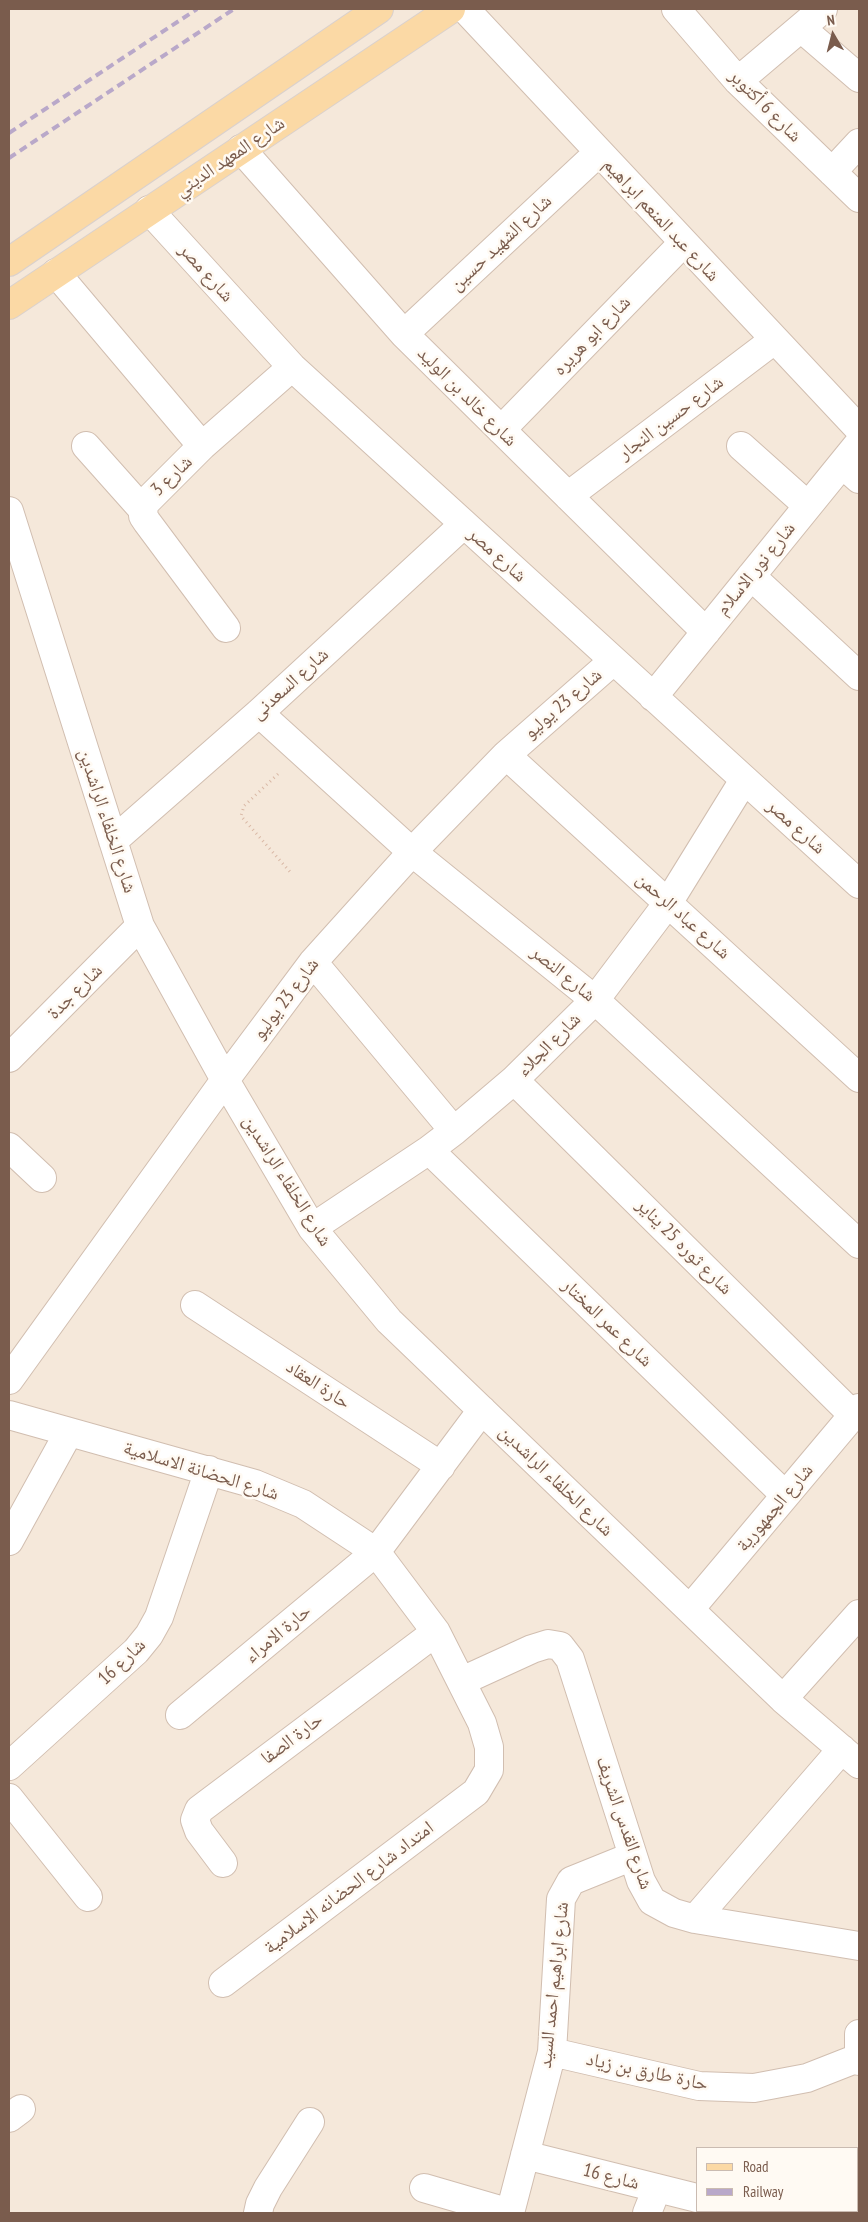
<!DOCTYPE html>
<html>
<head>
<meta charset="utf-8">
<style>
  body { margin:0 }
  #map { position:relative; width:868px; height:2222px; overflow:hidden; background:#fdf6ec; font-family:"PT Sans Narrow",sans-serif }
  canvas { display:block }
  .frame { position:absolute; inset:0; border:10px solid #7a5c4d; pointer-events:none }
  .legend { position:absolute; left:696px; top:2147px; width:162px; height:65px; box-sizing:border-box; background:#fffaf3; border:1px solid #cabbb1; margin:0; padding:6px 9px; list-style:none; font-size:15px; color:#7a5c4d }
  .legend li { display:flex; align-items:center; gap:10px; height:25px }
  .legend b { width:25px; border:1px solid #cabbb1 }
  .north { position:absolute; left:808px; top:10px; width:50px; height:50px; -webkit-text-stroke:4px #fffaf3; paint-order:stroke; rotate:352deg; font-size:14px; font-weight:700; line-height:20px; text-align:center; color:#7a5c4d }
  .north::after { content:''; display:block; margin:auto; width:18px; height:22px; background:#7a5c4d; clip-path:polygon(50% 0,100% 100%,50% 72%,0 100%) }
</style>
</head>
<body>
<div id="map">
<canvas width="868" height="2222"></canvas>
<div class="frame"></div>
<ul class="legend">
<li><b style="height:6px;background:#fbd9a5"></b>Road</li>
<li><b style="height:6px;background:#b9a8c9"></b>Railway</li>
</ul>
<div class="north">N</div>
</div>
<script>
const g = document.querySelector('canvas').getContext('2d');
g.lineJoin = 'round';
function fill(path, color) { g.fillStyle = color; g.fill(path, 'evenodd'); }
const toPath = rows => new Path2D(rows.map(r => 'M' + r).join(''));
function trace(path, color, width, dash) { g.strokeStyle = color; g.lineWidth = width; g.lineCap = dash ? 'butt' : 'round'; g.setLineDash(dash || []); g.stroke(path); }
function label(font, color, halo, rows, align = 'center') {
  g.font = font + ' "PT Sans Narrow","Noto Naskh Arabic",sans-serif'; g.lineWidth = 5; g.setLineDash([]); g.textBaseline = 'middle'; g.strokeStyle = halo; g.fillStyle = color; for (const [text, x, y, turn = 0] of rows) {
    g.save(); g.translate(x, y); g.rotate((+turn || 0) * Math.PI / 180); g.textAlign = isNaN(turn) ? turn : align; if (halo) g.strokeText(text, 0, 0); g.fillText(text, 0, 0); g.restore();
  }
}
fill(toPath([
  [9,9,859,9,859,2213,9,2213],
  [697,2148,857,2148,857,2211,697,2211]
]), '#f5e8da');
const minor = toPath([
  [465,9,859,429],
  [676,9,738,81,859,198],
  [801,28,859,78],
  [738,81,823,9],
  [241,149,404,334,706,632],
  [832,172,859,143],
  [149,210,292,367,859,884],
  [56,273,202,446],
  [404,334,598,153],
  [501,430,683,243],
  [86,446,143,510],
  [741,446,807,505],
  [842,464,859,479],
  [568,496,774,340],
  [9,511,140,926,225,1080,312,1228,389,1321,783,1699,859,1764],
  [751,576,859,676],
  [226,628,147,522,143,516,144,504,202,446,292,367],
  [653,697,859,443],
  [259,713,412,852,595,1000,859,1244],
  [506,755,859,1078],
  [113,841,259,713,464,524],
  [313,962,454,1131],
  [9,1058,140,926],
  [514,1080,853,1415],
  [9,1147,42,1178],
  [429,1150,785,1495],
  [312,1228,429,1150,454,1131,514,1080,595,1000,668,903,744,780],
  [195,1305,441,1466],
  [9,1380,225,1080,313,962,412,852,506,755,613,661],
  [9,1415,255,1484,303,1504,376,1552,436,1632,482,1723,489,1747,489,1770,476,1792,223,1983],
  [9,1541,69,1432],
  [690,1609,859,1408],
  [462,1681,532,1649,548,1644,560,1646,570,1659,641,1881,652,1901,674,1913,695,1919,859,1946],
  [783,1699,859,1614],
  [180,1715,376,1552,482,1410],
  [9,1766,136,1651,149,1635,159,1617,209,1470],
  [9,1798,88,1897],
  [223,1863,199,1831,195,1820,199,1810,436,1632],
  [695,1919,842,1749],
  [859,2034,859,2061],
  [552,2052,699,2086,754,2088,807,2078,858,2058],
  [9,2118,21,2109],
  [525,2155,697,2198],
  [424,2188,510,2213],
  [745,2211,753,2213],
  [258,2213,260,2204,268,2188,310,2122],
  [510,2213,552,2052,561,1899,571,1881,633,1856],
  [647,2213,657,2188]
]);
const primary = toPath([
  [9,262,379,9],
  [9,305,451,9]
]);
trace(minor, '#d1beb0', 30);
trace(primary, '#dad1cd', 30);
trace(toPath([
  [278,774,244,806,241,816,291,873]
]), '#d9b8a5', 3, [1, 4]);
trace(minor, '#fff', 28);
trace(primary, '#fbd9a5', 28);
trace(toPath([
  [9,133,197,9],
  [9,158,234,9]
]), '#b9a8c9', 4, [8, 5]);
label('19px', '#7a5c4d', '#fffaf3', [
  ["شارع 6 أكتوبر",765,106,45],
  ["شارع المعهد الديني",230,157,-34],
  ["شارع عبد المنعم ابراهيم",661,220,47],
  ["شارع الشهيد حسين",501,243,-43],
  ["شارع مصر",206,273,48],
  ["شارع ابو هريره",592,336,-46],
  ["شارع خالد بن الوليد",467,397,45],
  ["شارع حسين النجار",671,418,-37],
  ["شارع 3",172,476,-44],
  ["شارع مصر",497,555,42],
  ["شارع نور الاسلام",756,569,-51],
  ["شارع السعدنى",290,684,-42],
  ["شارع 23 يوليو",563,704,-41],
  ["شارع الخلفاء الراشدين",107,821,72],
  ["شارع مصر",796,827,42],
  ["شارع عباد الرحمن",683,916,42],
  ["شارع النصر",563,974,39],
  ["شارع جدة",75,992,-45],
  ["شارع 23 يوليو",286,999,-53],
  ["شارع الجلاء",549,1045,-45],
  ["شارع الخلفاء الراشدين",287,1181,58],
  ["شارع ثوره 25 يناير",684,1247,45],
  ["شارع عمر المختار",607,1323,44],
  ["حارة العقاد",318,1385,33],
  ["شارع الحضانة الاسلامية",201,1471,17],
  ["شارع الخلفاء الراشدين",556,1481,44],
  ["شارع الجمهورية",775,1508,-50],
  ["حارة الامراء",278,1634,-40],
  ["شارع 16",122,1662,-44],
  ["حارة الصفا",292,1739,-37],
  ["شارع القدس الشريف",624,1823,71],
  ["امتداد شارع الحضانه الاسلامية",349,1888,-37],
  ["شارع ابراهيم احمد السيد",554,1985,-84],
  ["حارة طارق بن زياد",647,2072,12],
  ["شارع 16",611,2177,14]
]);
</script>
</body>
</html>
